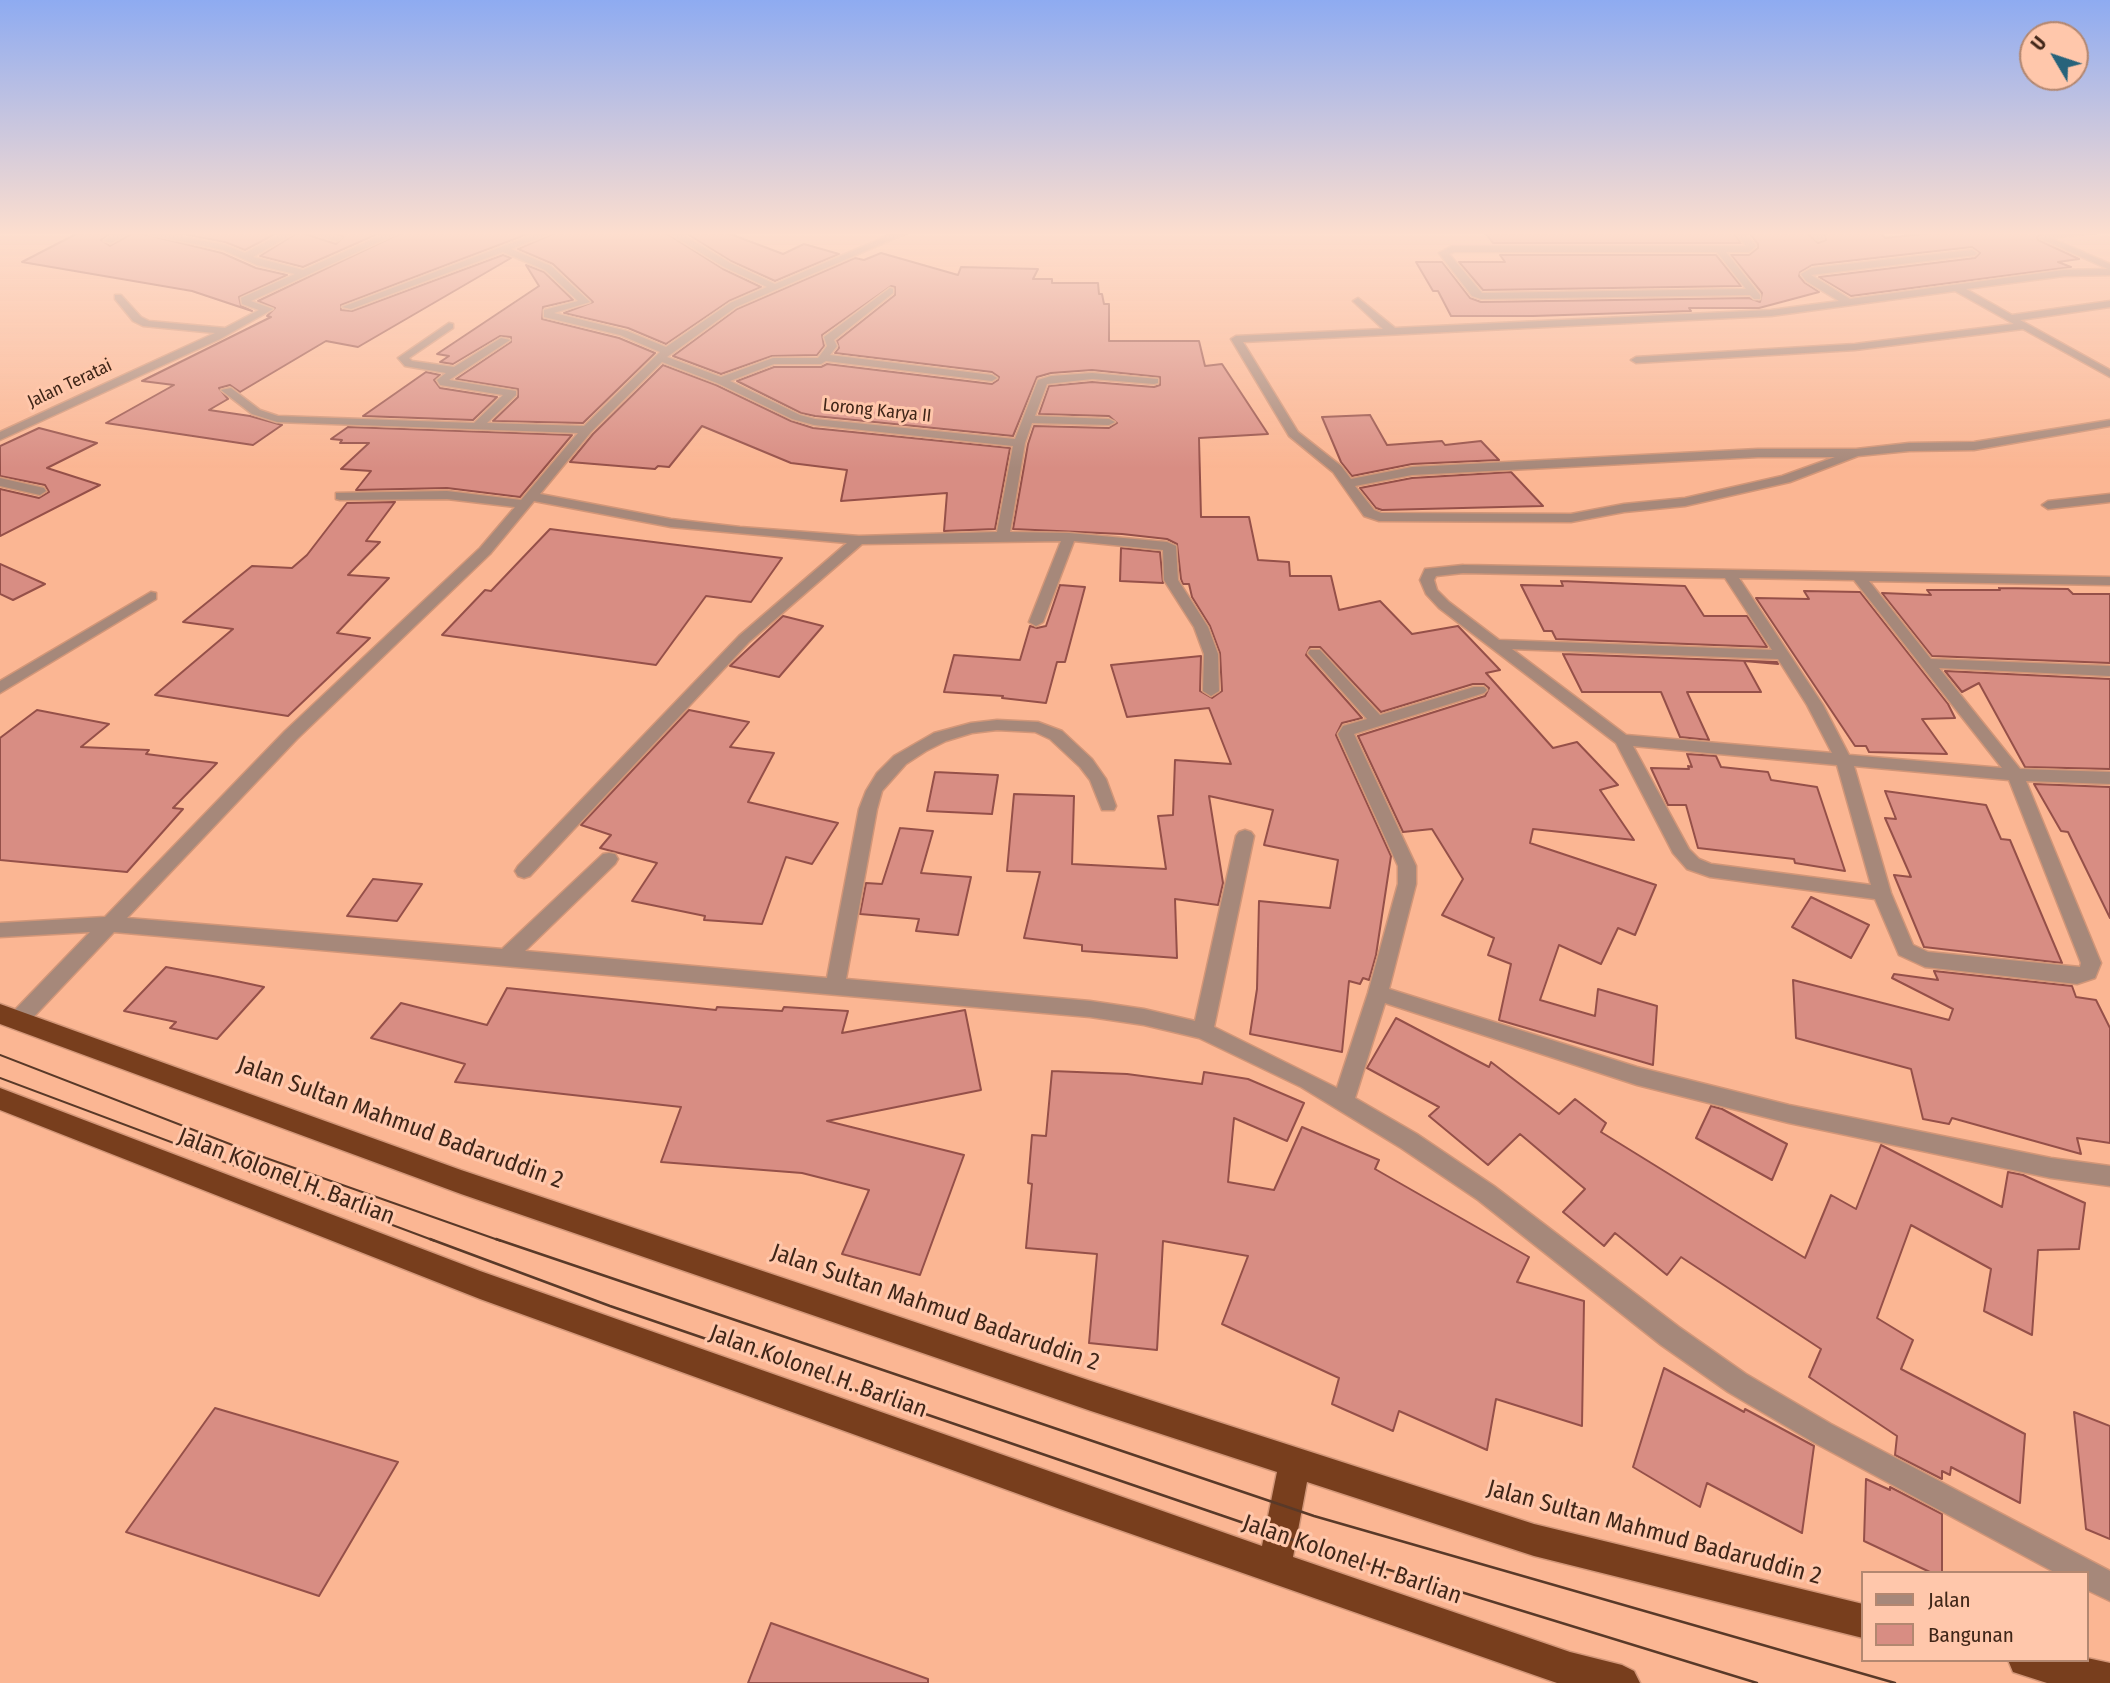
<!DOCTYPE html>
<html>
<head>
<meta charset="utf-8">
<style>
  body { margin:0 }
  #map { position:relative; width:2110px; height:1683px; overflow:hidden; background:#fbb693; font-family:"Fira Sans Condensed",sans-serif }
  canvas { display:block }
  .legend { position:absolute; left:1861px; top:1571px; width:228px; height:91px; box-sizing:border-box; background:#ffc7ab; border:2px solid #b38770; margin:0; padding:9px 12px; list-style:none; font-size:21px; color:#402618 }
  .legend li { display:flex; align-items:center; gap:14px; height:35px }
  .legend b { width:35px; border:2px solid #b38770 }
  .north { position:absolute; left:2019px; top:21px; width:70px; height:70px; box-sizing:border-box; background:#ffc7ab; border:2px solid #b38770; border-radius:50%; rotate:309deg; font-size:19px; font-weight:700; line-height:28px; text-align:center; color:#402618 }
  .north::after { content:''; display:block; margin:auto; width:24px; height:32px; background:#27637b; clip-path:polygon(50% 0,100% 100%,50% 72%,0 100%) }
</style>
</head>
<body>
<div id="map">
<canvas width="2110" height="1683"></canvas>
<ul class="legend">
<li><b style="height:9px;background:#a6887a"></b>Jalan</li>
<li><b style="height:19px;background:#d88d83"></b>Bangunan</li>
</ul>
<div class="north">U</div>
</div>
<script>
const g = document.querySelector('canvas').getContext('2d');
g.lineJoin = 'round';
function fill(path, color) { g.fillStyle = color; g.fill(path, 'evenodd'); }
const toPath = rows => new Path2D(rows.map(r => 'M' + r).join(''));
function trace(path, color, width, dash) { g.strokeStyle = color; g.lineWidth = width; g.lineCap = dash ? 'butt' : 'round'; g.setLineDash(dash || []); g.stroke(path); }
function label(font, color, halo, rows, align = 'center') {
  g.font = font + ' "Fira Sans Condensed",sans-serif'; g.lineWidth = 6; g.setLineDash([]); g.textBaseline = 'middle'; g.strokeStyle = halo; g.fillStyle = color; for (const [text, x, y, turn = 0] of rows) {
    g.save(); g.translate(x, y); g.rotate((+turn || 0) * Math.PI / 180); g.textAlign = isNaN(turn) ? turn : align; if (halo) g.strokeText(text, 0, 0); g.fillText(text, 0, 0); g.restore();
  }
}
const building = toPath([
  [80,232,113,232,101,240,110,246,135,232,222,253,256,268,287,275,239,297,241,306,252,311,192,291,22,262,80,232],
  [172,232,279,232,245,250,225,242,172,232],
  [299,232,336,244,343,237,332,232,382,232,303,267,260,256,299,232],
  [403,232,533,232,341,305,341,310,352,311,503,255,511,258,358,347,326,341,240,392,230,385,219,388,228,399,209,410,250,416,282,425,253,445,106,423,174,385,142,381,271,317,267,316,275,308,258,301,403,232],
  [557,232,664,232,723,269,761,287,729,301,666,344,628,328,564,313,593,302,553,264,518,249,557,232],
  [684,232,725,232,783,254,804,244,839,254,775,281,731,261,684,232],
  [1541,232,1733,232,1741,243,1493,243,1485,233,1541,232],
  [1748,232,1806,232,1818,243,1826,240,1823,232,1879,232,1885,238,1941,232,2045,232,2037,237,2038,240,2079,259,2058,262,2071,267,1851,296,1819,277,1975,258,1980,253,1972,247,1812,265,1800,272,1799,276,1805,283,1819,292,1759,308,1689,308,1691,311,1533,316,1451,316,1438,291,1433,291,1416,262,1442,262,1470,298,1481,302,1749,298,1760,302,1762,293,1731,255,1749,255,1758,248,1758,244,1748,232],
  [881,253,958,275,961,267,1038,269,1033,279,1052,279,1052,283,1098,283,1099,294,1102,294,1104,304,1109,304,1109,341,1199,341,1205,366,1222,364,1268,434,1199,438,1201,517,1249,517,1258,560,1289,562,1290,576,1331,576,1339,610,1380,601,1412,634,1458,626,1500,670,1486,673,1553,748,1577,742,1618,785,1600,790,1634,840,1533,829,1530,843,1656,885,1635,935,1618,928,1601,964,1559,945,1540,1000,1595,1016,1598,989,1657,1006,1653,1065,1499,1020,1511,964,1488,955,1494,938,1442,915,1463,879,1432,829,1403,832,1358,736,1485,696,1489,688,1484,684,1473,684,1381,712,1320,647,1310,647,1306,655,1362,718,1342,723,1336,735,1391,856,1376,955,1369,980,1363,978,1360,984,1349,981,1342,1052,1250,1034,1257,989,1259,901,1330,908,1338,860,1264,845,1273,810,1209,796,1223,883,1218,905,1175,899,1177,958,1082,951,1082,945,1024,938,1040,872,1007,871,1014,794,1074,796,1072,864,1166,869,1158,816,1173,815,1175,760,1231,764,1209,708,1127,717,1111,665,1201,656,1200,691,1212,698,1222,691,1220,653,1210,626,1192,597,1189,584,1183,584,1181,579,1177,544,1167,539,1122,534,1013,529,1028,444,1034,426,1109,428,1117,423,1109,416,1039,414,1049,386,1092,382,1154,387,1160,385,1160,377,1092,370,1051,373,1037,377,1013,436,815,416,801,413,737,381,774,367,821,367,827,364,992,384,998,380,999,377,992,372,835,353,839,348,837,341,895,295,895,287,891,286,822,335,824,346,817,355,772,356,721,374,673,356,737,309,855,258,864,260,881,253],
  [1500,255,1716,255,1741,286,1483,290,1459,262,1505,262,1500,255],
  [526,265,544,272,573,300,543,307,542,319,619,338,655,353,583,423,493,421,518,397,518,389,456,379,511,342,511,337,500,336,453,364,440,362,449,356,437,354,539,286,526,265],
  [663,365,716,385,791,421,813,428,1010,448,995,529,944,531,947,493,841,501,847,470,791,463,702,426,669,467,658,466,655,469,570,462,593,434,663,365],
  [426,372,440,375,434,380,440,388,497,397,473,420,363,416,426,372],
  [1370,415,1387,445,1442,441,1445,445,1481,441,1499,460,1412,464,1352,476,1341,462,1322,417,1370,415],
  [348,427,572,435,520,497,447,488,356,490,371,471,341,469,369,443,340,443,342,440,331,439,348,427],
  [39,428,97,443,47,468,100,485,0,536,0,489,39,498,49,492,45,485,0,476,0,446,39,428],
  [1511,472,1543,506,1382,510,1376,508,1360,488,1412,478,1511,472],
  [395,502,366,541,380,542,348,575,389,578,337,633,370,638,288,716,155,695,233,629,183,622,252,566,292,568,307,555,347,503,395,502],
  [550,529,573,532,782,558,751,602,706,596,656,665,442,635,485,590,491,591,550,529],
  [1121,548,1160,552,1163,583,1120,581,1121,548],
  [0,564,45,584,13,600,0,594,0,564],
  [1561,581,1685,586,1704,616,1747,616,1767,647,1556,639,1552,631,1544,631,1521,585,1563,586,1561,581],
  [1060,585,1085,587,1065,662,1057,662,1046,703,1002,698,1003,696,944,692,954,655,1020,660,1030,626,1037,628,1046,626,1060,585],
  [1999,588,2068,589,2073,594,2110,594,2110,663,1932,656,1882,593,1931,595,1927,590,2000,590,1999,588],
  [1804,591,1860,592,1948,704,1955,718,1922,719,1947,754,1869,752,1866,746,1855,746,1756,598,1809,599,1804,591],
  [783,616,823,626,779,677,730,666,783,616],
  [1563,654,1777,662,1778,664,1744,661,1761,692,1687,692,1709,740,1680,737,1661,692,1582,692,1563,654],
  [1945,671,2110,679,2110,769,2025,767,1979,683,1962,692,1945,671],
  [37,710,109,724,81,747,149,750,146,754,217,763,173,808,183,809,127,872,0,860,0,738,37,710],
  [689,710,749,722,730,747,774,753,748,802,838,823,812,864,786,857,762,924,704,920,705,916,632,901,657,863,600,848,611,835,581,825,689,710],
  [1687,754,1716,756,1721,767,1768,772,1771,780,1817,787,1845,871,1795,863,1794,859,1698,848,1686,805,1668,805,1651,768,1689,769,1688,766,1692,767,1687,754],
  [935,772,998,775,992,814,927,811,935,772],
  [2034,784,2110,787,2110,918,2068,832,2061,831,2034,784],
  [1885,791,1986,805,2001,839,2010,840,2062,963,1924,947,1894,875,1911,877,1885,818,1896,819,1885,791],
  [900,828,933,831,921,873,971,877,958,935,916,931,919,919,860,914,866,883,882,884,900,828],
  [373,879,422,884,397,921,347,916,373,879],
  [1811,897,1869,925,1851,958,1792,927,1811,897],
  [166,967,218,977,264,987,217,1039,170,1028,176,1022,124,1011,166,967],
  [1934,971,2072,986,2076,997,2096,1000,2110,1028,2110,1143,2077,1138,2081,1154,1952,1118,1949,1124,1923,1119,1911,1069,1796,1038,1793,980,1949,1020,1953,1009,1892,978,1894,974,1938,980,1934,971],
  [507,988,716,1010,717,1007,782,1011,784,1007,848,1011,842,1033,965,1010,981,1090,827,1121,964,1155,920,1275,842,1254,869,1190,802,1173,661,1162,681,1107,455,1082,465,1064,371,1038,401,1003,487,1025,507,988],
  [1396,1018,1489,1067,1491,1062,1559,1114,1575,1099,1606,1123,1601,1132,1805,1258,1831,1195,1856,1209,1881,1145,2002,1207,2008,1172,2023,1175,2085,1203,2079,1249,2038,1250,2032,1335,1984,1311,1991,1269,1911,1225,1877,1318,1913,1340,1901,1369,2025,1434,2020,1503,1951,1467,1950,1475,1942,1471,1942,1479,1895,1455,1897,1436,1809,1377,1821,1349,1681,1257,1667,1275,1615,1233,1604,1246,1563,1212,1585,1189,1520,1134,1488,1165,1429,1116,1439,1107,1367,1068,1396,1018],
  [1052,1071,1127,1074,1202,1084,1204,1072,1248,1079,1304,1103,1287,1141,1234,1118,1228,1182,1274,1190,1302,1127,1379,1160,1375,1169,1529,1257,1517,1282,1584,1301,1582,1426,1496,1399,1487,1450,1399,1411,1393,1431,1332,1404,1339,1378,1222,1324,1248,1256,1163,1241,1157,1350,1089,1343,1097,1254,1026,1248,1032,1184,1028,1183,1032,1135,1046,1136,1052,1071],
  [1711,1106,1722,1109,1787,1144,1772,1180,1696,1138,1711,1106],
  [1664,1368,1744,1412,1745,1409,1814,1446,1802,1533,1707,1483,1700,1507,1633,1467,1664,1368],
  [215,1408,398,1462,319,1596,126,1532,215,1408],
  [2074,1412,2110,1426,2110,1539,2086,1529,2074,1412],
  [1866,1479,1890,1490,1890,1487,1942,1514,1942,1573,1932,1573,1864,1541,1866,1479],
  [771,1623,928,1679,928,1683,748,1683,771,1623]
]);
fill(building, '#d88d83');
trace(building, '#955049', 2);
const street = toPath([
  [119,232,131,232,111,243,104,241,119,232],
  [137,232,156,232,225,245,245,253,285,232,296,232,253,257,303,270,389,232,401,232,251,301,273,309,220,339,0,440,0,432,215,333,143,326,133,321,115,299,115,295,121,295,141,317,149,321,225,328,259,310,242,304,241,298,295,274,257,265,223,250,137,232],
  [306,232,323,232,341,238,337,241,306,232],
  [541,232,554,232,511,249,551,266,590,302,554,313,627,331,666,347,730,303,767,287,724,267,667,232,678,232,730,263,775,284,897,232,909,232,736,307,667,357,721,377,773,358,818,358,827,346,824,337,890,288,893,289,893,293,834,340,837,346,830,355,992,375,997,378,992,381,826,361,821,364,774,364,730,381,800,415,815,419,1015,439,1038,380,1051,376,1092,373,1158,379,1158,383,1154,384,1092,379,1047,384,1035,416,1109,419,1115,422,1109,425,1032,423,1025,443,1010,532,1069,533,1167,542,1176,546,1178,580,1208,627,1218,654,1219,691,1211,696,1203,691,1204,654,1194,627,1164,580,1163,550,1074,541,1043,622,1036,626,1029,622,1061,541,862,544,749,642,530,876,524,878,518,876,515,871,518,866,739,636,847,543,671,527,534,501,490,554,297,739,127,918,502,949,603,854,609,853,615,854,618,859,615,864,525,951,827,978,859,809,866,791,877,773,894,756,934,733,971,723,997,720,1038,722,1062,731,1092,759,1106,779,1116,806,1114,810,1102,810,1090,780,1080,767,1050,739,1035,732,997,730,972,733,946,741,926,751,906,764,882,791,877,809,846,979,1090,1001,1144,1009,1195,1021,1236,836,1239,832,1245,830,1251,832,1254,836,1214,1027,1337,1088,1368,993,1398,884,1398,866,1338,734,1343,726,1367,719,1308,653,1310,650,1320,650,1380,715,1474,687,1484,687,1487,690,1484,693,1354,734,1416,866,1416,884,1389,989,1637,1067,1789,1105,2051,1158,2110,1166,2110,1186,2051,1178,1789,1123,1637,1085,1385,1003,1355,1098,1417,1134,1494,1186,1679,1327,1746,1374,1831,1424,2110,1571,2110,1601,2087,1590,2087,1573,2056,1573,1813,1442,1728,1392,1661,1345,1478,1200,1401,1148,1301,1087,1199,1038,1144,1025,1090,1017,114,932,25,1026,18,1028,11,1026,8,1020,11,1014,90,932,0,937,0,923,105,917,285,731,480,548,515,507,447,499,340,500,336,499,336,493,447,491,521,500,578,433,277,422,252,414,221,390,231,388,260,410,278,416,474,423,503,395,440,385,437,380,446,373,405,366,398,358,449,323,453,324,453,328,409,358,412,361,454,367,501,338,510,340,449,380,516,391,516,395,487,423,584,426,660,352,620,335,544,317,544,310,578,301,545,270,503,252,351,309,342,307,541,232],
  [662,362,717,383,792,419,814,425,1013,446,997,532,859,536,740,527,671,519,540,494,591,432,662,362],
  [1735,232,1744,232,1756,246,1749,252,1726,252,1760,295,1760,299,1754,299,1750,295,1481,299,1472,296,1439,253,1452,246,1746,246,1735,232],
  [1454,252,1717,252,1746,289,1482,293,1449,254,1454,252],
  [1809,232,1819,232,1824,238,1817,240,1809,232],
  [2051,232,2102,232,2051,238,2110,264,2110,275,2064,276,1966,289,2012,315,2110,301,2110,307,2020,320,2110,370,2110,377,2023,329,1855,350,1636,363,1631,360,1636,357,1855,344,2014,324,1955,291,1771,316,1243,342,1298,432,1341,466,1351,479,1412,467,1758,449,1856,449,1909,443,1974,442,2110,420,2110,426,1974,450,1909,451,1858,456,1790,482,1685,506,1624,512,1571,522,1379,521,1364,516,1333,472,1289,436,1231,339,1236,336,1383,329,1355,303,1353,301,1358,298,1395,328,1771,310,1839,301,1806,281,1801,274,1812,268,1972,250,1977,253,1975,255,1811,275,1850,299,2064,270,2108,269,2039,238,2051,232],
  [1758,457,1835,457,1782,476,1685,498,1624,504,1571,514,1381,513,1374,510,1355,486,1412,475,1758,457],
  [0,478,44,488,46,491,40,495,0,486,0,478],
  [2110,494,2110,502,2048,509,2042,505,2048,501,2110,494],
  [1463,565,2110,577,2110,585,1869,581,1931,659,2110,666,2110,676,1939,668,2020,769,2110,772,2110,784,2026,781,2101,963,2095,978,2077,984,1925,967,1899,955,1875,899,1710,877,1687,869,1673,853,1616,743,1439,608,1426,594,1420,580,1425,569,1463,565],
  [1463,573,1725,578,1772,650,1499,640,1449,602,1437,590,1434,580,1436,576,1463,573],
  [1739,578,1854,580,2002,768,1849,755,1823,705,1739,578],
  [1512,649,1778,659,1807,705,1832,753,1626,735,1512,649],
  [1633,746,1837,765,1871,885,1711,864,1699,859,1689,849,1633,746],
  [1854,766,2009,780,2081,963,2080,967,1928,952,1913,945,1891,893,1854,766],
  [151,592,156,593,156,599,0,693,0,681,151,592]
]);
const highway = toPath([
  [0,1004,461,1170,1091,1381,1534,1524,1863,1604,1863,1638,1534,1556,1307,1482,1293,1557,1570,1652,1622,1665,1634,1671,1640,1683,1557,1683,1060,1509,480,1299,0,1110,0,1088,480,1271,1262,1546,1277,1472,1091,1411,461,1194,0,1024,0,1004],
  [2087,1658,2110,1663,2110,1683,2047,1683,2013,1672,2008,1660,2087,1660,2087,1658]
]);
trace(street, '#d29678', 3);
trace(highway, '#d29678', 3);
fill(street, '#a6887a');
fill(highway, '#783e1d');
trace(toPath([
  [0,1055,266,1158,501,1241],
  [0,1078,435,1241]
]), '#593928', 2);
trace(toPath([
  [430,1239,610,1306,1308,1545,1757,1683],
  [496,1239,1314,1516,1895,1683]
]), '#593928', 2.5);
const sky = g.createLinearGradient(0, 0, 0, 468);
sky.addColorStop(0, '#8eabf1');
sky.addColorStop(0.5, '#fddece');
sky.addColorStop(1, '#fddece00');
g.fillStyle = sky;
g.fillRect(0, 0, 2110, 468);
label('18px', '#402618', '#ffc7ab', [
  ["Jalan Teratai",70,384,-25],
  ["Lorong Karya II",877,411,6]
]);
label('24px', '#402618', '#ffc7ab', [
  ["Jalan Sultan Mahmud Badaruddin 2",400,1123,20],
  ["Jalan Kolonel H. Barlian",286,1177,21],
  ["Jalan Sultan Mahmud Badaruddin 2",935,1308,19],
  ["Jalan Kolonel H. Barlian",818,1372,20],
  ["Jalan Sultan Mahmud Badaruddin 2",1654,1533,15],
  ["Jalan Kolonel H. Barlian",1352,1560,19]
]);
</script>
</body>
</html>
